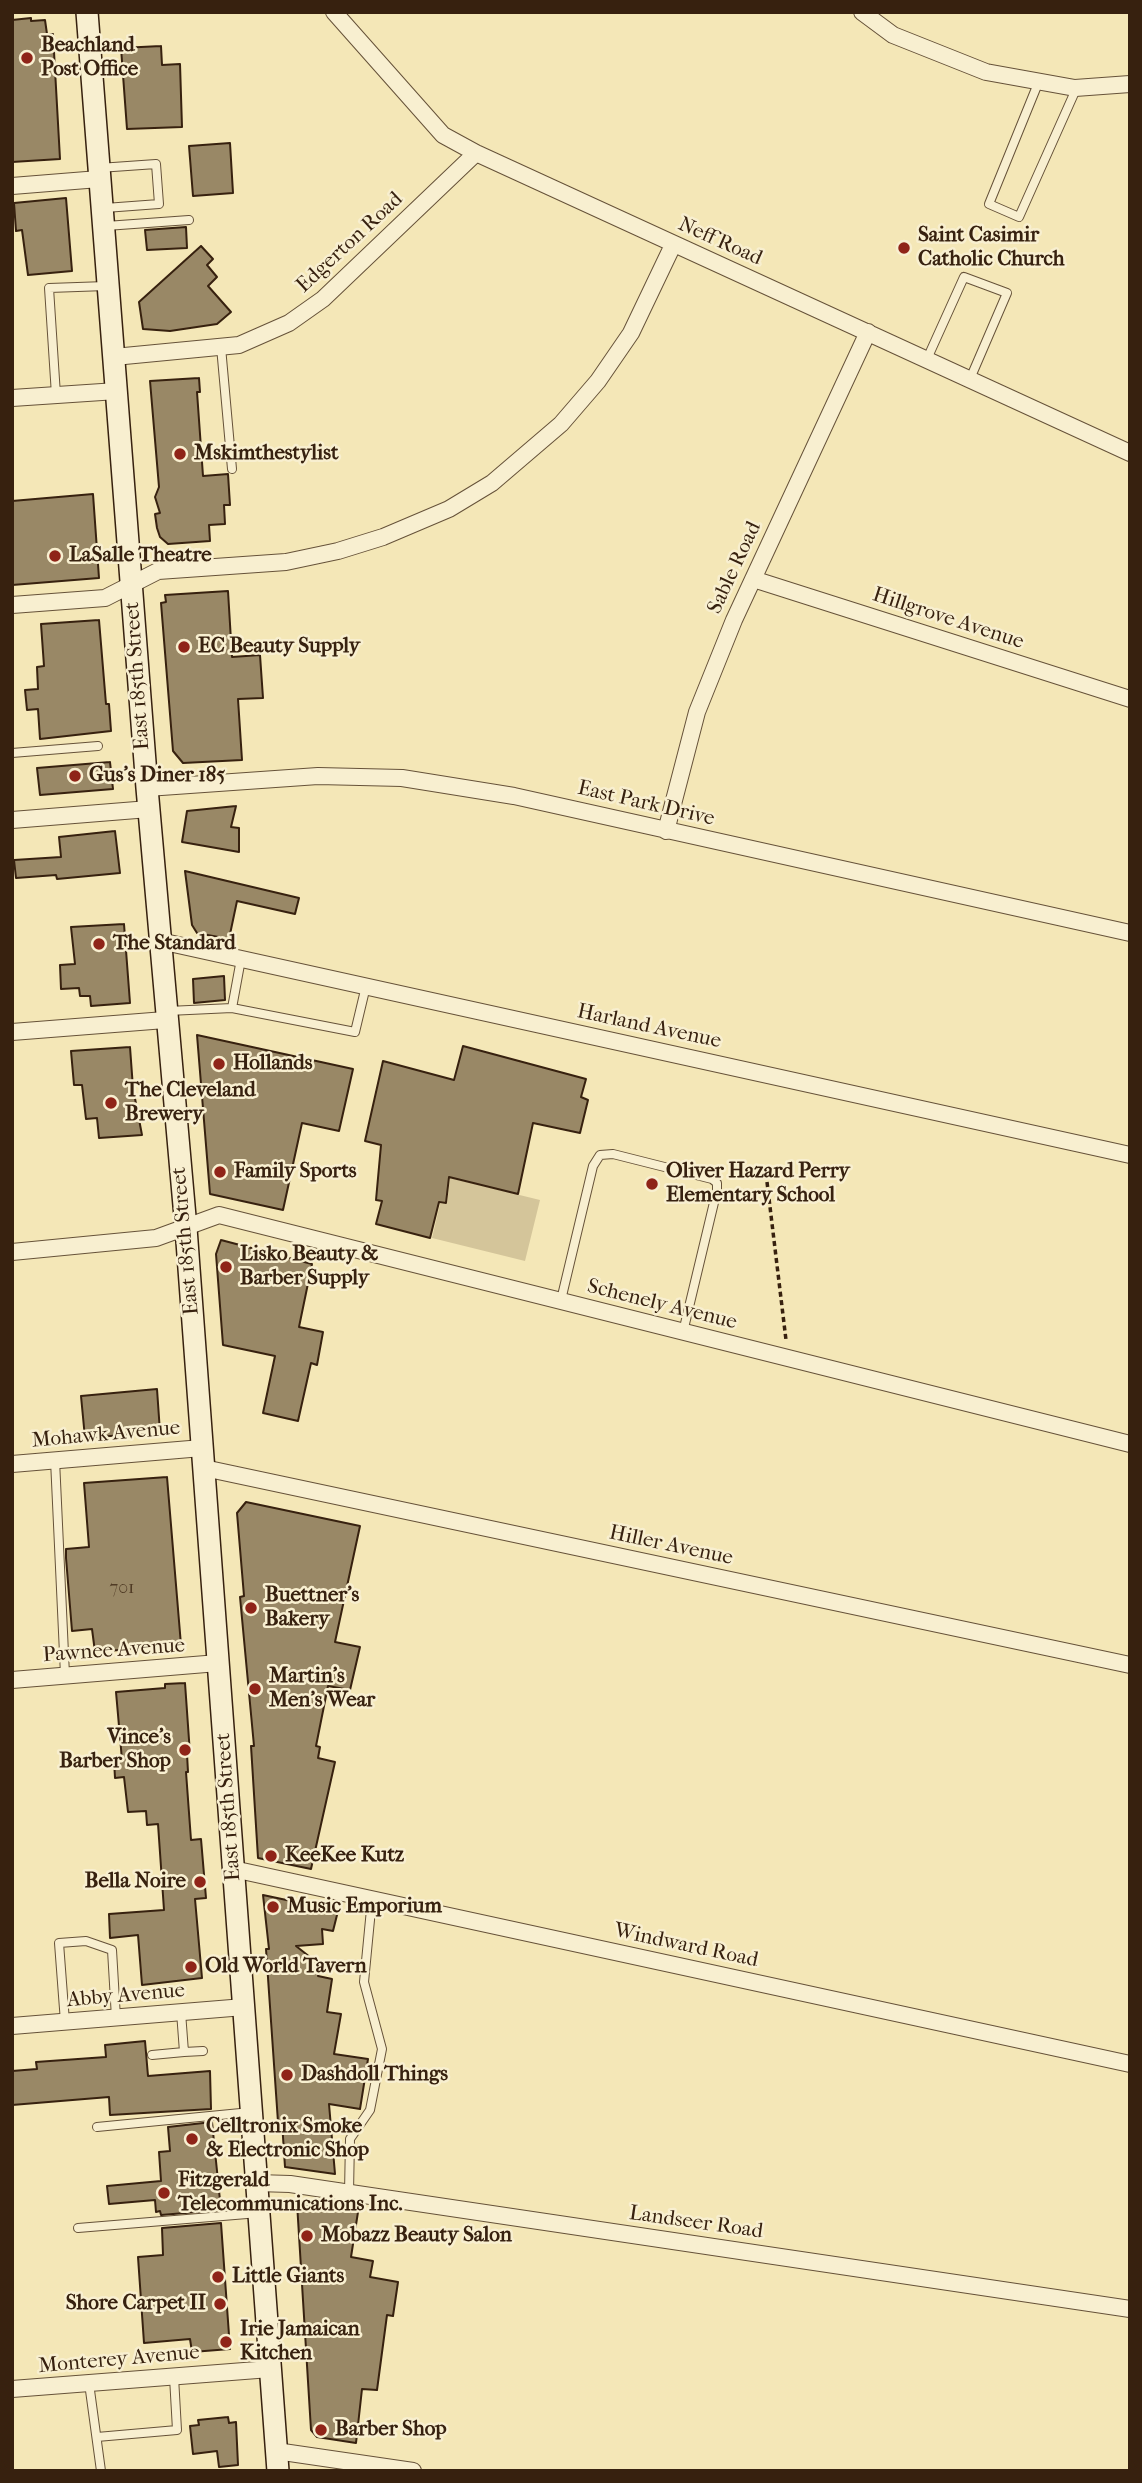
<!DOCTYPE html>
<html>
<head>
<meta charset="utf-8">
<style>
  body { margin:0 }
  #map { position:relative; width:1142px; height:2483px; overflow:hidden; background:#f4e7b7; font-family:"IM FELL French Canon",serif }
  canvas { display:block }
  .frame { position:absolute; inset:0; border:14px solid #37210f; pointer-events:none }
</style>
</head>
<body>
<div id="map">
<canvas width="1142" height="2483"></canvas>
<div class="frame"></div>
</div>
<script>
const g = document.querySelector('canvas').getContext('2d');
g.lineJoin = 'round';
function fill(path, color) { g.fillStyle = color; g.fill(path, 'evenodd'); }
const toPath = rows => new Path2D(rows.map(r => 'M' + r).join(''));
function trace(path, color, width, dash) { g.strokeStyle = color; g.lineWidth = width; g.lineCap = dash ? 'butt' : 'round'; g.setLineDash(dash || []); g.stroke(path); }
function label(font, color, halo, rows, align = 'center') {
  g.font = font + ' "IM FELL French Canon",serif'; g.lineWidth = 5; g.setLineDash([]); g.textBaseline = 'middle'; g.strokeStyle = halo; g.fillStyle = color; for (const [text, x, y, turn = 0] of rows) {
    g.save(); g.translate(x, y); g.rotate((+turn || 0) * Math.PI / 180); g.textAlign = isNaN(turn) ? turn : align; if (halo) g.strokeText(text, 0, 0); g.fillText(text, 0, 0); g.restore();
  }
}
fill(toPath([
  [450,1178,540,1200,525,1261,432,1238,440,1204,447,1204]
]), '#d4c59a');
const building = toPath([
  [31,18,31,21,45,20,47,34,53,34,60,159,12,162,12,20,31,18],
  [161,46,162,65,180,64,182,127,127,129,121,48,161,46],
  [230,143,233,193,193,196,189,146,230,143],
  [66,198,72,271,28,275,22,230,16,231,14,203,66,198],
  [186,227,187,248,147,250,145,230,186,227],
  [201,246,213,259,207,265,217,277,208,286,231,312,217,324,170,331,143,329,139,302,201,246],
  [199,378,200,392,197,392,203,476,228,474,230,505,224,505,225,524,209,525,210,541,168,544,160,537,157,528,155,514,160,513,155,497,159,487,150,381,199,378],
  [93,494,99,578,12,585,12,501,93,494],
  [228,591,232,657,260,655,263,698,238,699,242,760,183,763,173,751,161,603,166,602,165,595,228,591],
  [99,620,106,704,109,704,111,731,40,739,38,709,27,710,25,690,38,689,37,667,44,666,41,624,99,620],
  [110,762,113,789,40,795,37,768,110,762],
  [236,806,231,827,239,828,239,852,182,842,187,811,236,806],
  [115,831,120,873,57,879,56,875,16,878,14,860,61,857,59,837,115,831],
  [185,871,299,898,295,914,237,901,229,939,197,933,192,925,185,871],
  [124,924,130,1003,91,1006,90,996,80,996,79,988,61,989,60,965,75,964,71,927,124,924],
  [224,976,225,1000,194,1003,193,979,224,976],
  [197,1035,353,1069,339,1131,302,1123,283,1210,210,1194,197,1035],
  [463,1046,586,1079,581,1097,588,1100,580,1133,533,1123,518,1194,449,1177,446,1203,439,1202,430,1238,376,1224,382,1201,376,1200,381,1145,365,1141,383,1061,454,1080,463,1046],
  [130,1047,133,1088,142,1135,99,1138,97,1118,86,1119,82,1085,74,1085,71,1051,130,1047],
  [221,1240,312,1264,299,1327,323,1332,317,1365,311,1363,298,1421,263,1413,275,1356,223,1345,216,1254,221,1240],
  [157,1389,160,1432,85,1438,81,1396,157,1389],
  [167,1477,181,1645,95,1652,92,1629,72,1631,66,1558,66,1549,89,1547,84,1483,167,1477],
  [246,1502,360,1526,335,1642,360,1647,350,1690,328,1686,316,1746,320,1747,318,1758,335,1762,311,1869,258,1858,251,1746,254,1746,240,1597,244,1596,237,1513,246,1502],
  [185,1683,190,1754,187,1754,188,1772,186,1772,191,1840,201,1839,206,1898,195,1899,202,1978,142,1985,138,1935,110,1938,109,1914,164,1910,158,1824,147,1825,146,1811,128,1812,124,1777,115,1778,114,1760,122,1760,116,1692,165,1688,165,1684,185,1683],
  [263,1895,338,1911,333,1931,322,1929,323,1944,296,1946,320,1965,318,1976,332,1979,327,2012,341,2014,334,2054,368,2059,360,2109,329,2104,335,2174,285,2167,282,2122,278,2122,266,1949,269,1949,263,1895],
  [145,2041,148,2076,210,2071,211,2109,110,2115,109,2097,12,2105,12,2071,37,2069,36,2062,106,2057,105,2045,145,2041],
  [212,2122,221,2210,161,2215,160,2211,156,2212,155,2200,109,2204,107,2186,161,2181,159,2152,170,2151,168,2127,212,2122],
  [297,2203,358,2212,351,2257,373,2261,370,2277,398,2282,393,2316,387,2315,377,2390,362,2389,356,2443,317,2437,311,2430,297,2203],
  [221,2223,230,2349,192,2352,190,2339,144,2343,138,2257,163,2255,162,2228,221,2223],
  [228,2417,229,2423,236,2422,238,2465,219,2467,217,2451,193,2454,190,2426,199,2425,198,2420,228,2417]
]);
fill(building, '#986');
trace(building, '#37210f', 2);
const lane = toPath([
  [1039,81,989,204,1019,217,1077,87],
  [99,168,156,164,159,204,105,208],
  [106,226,189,220],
  [221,347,232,469],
  [927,359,964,277,1007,293,970,379],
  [56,395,49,288,106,286],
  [12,753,98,746],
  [232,1008,241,959],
  [168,1011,232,1008,355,1032,366,986],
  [561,1300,593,1166,600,1155,613,1154,712,1179,717,1183,717,1190,683,1332],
  [55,1460,65,1675],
  [65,2022,59,1943,86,1941,112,1950,116,2018],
  [184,2052,203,2051],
  [152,2055,184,2052,181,2012],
  [97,2127,251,2112],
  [349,2193,350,2139,370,2110,382,2049,364,1982,372,1899],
  [78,2228,259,2213],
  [89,2383,101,2471],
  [97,2437,177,2430,174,2377]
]);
const street = toPath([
  [334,12,443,135,476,153,1130,453],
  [862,12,893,35,986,72,1075,88,1130,84],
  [12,186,99,179],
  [114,357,239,345,289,323,323,299,476,153],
  [12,398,117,391],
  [753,579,1130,699],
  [12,605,105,598,158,571,286,562,338,551,383,537,449,509,492,483,561,424,598,381,631,333,673,245],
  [147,788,318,776,402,778,514,796,1130,933],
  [12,820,149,809],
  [666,831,697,712,734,620,868,332],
  [160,941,1130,1155],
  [12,1032,165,1020],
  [12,1252,156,1238,219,1215,1130,1444],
  [12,1464,202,1448],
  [204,1468,1130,1665],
  [12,1680,218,1663],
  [233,1869,1130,2064],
  [12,2026,244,2007],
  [257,2183,290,2184,1130,2309],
  [12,2389,270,2369],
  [276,2451,413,2471]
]);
const secondary = toPath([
  [87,12,147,788,186,1228,278,2471]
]);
trace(lane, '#665239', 10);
trace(street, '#665239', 18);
trace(secondary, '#37210f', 24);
trace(toPath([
  [767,1182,786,1340]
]), '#37210f', 3.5, [5, 3.5]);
trace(lane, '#f8efd0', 8);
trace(street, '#f8efd0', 16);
trace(secondary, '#f8efd0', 21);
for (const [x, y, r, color] of [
  [27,58,7,"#8f2418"],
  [904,248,7,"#8f2418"],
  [180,454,7,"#8f2418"],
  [55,556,7,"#8f2418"],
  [184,647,7,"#8f2418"],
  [75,776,7,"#8f2418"],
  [99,944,7,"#8f2418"],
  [219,1064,7,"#8f2418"],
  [111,1103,7,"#8f2418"],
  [220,1172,7,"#8f2418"],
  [652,1184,7,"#8f2418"],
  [226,1267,7,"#8f2418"],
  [251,1608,7,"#8f2418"],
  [255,1689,7,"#8f2418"],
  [185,1750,7,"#8f2418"],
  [271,1856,7,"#8f2418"],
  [200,1882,7,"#8f2418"],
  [273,1907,7,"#8f2418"],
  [191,1967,7,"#8f2418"],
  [287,2075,7,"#8f2418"],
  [192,2139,7,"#8f2418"],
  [164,2193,7,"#8f2418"],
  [307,2236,7,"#8f2418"],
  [218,2277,7,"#8f2418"],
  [220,2304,7,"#8f2418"],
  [226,2342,7,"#8f2418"],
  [321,2430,7,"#8f2418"]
]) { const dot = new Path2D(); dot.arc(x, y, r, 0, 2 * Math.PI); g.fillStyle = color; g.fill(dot); trace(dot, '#f8efd0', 2.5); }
label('18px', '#503b25', null, [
  ["701",122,1589]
]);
label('bold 21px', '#37210f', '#f8efd0', [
  ["Beachland",41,46],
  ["Post Office",41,70],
  ["Saint Casimir",918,236],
  ["Catholic Church",918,260],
  ["Mskimthestylist",194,454],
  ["LaSalle Theatre",69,556],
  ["EC Beauty Supply",198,647],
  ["Gus's Diner 185",89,776],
  ["The Standard",113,944],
  ["Hollands",233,1064],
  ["The Cleveland",125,1091],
  ["Brewery",125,1115],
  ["Family Sports",234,1172],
  ["Oliver Hazard Perry",666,1172],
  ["Elementary School",666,1196],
  ["Lisko Beauty &",240,1255],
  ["Barber Supply",240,1279],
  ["Buettner's",265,1596],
  ["Bakery",265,1620],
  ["Martin's",269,1677],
  ["Men's Wear",269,1701],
  ["Vince's",171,1738,"right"],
  ["Barber Shop",171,1762,"right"],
  ["KeeKee Kutz",285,1856],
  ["Bella Noire",186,1882,"right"],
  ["Music Emporium",287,1907],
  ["Old World Tavern",205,1967],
  ["Dashdoll Things",301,2075],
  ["Celltronix Smoke",206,2127],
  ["& Electronic Shop",206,2151],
  ["Fitzgerald",178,2181],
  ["Telecommunications Inc.",178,2205],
  ["Mobazz Beauty Salon",321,2236],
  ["Little Giants",232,2277],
  ["Shore Carpet II",206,2304,"right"],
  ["Irie Jamaican",240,2330],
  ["Kitchen",240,2354],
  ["Barber Shop",335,2430]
], 'left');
label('21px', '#37210f', '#f8efd0', [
  ["Neff Road",720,242,24],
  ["Edgerton Road",350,243,-43],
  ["Sable Road",735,568,-65],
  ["Hillgrove Avenue",948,619,18],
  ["East 185th Street",138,676,-94],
  ["East Park Drive",646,804,13],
  ["Harland Avenue",649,1027,12],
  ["East 185th Street",186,1241,-95],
  ["Schenely Avenue",662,1305,14],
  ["Mohawk Avenue",106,1435,-5],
  ["Hiller Avenue",671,1546,12],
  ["Pawnee Avenue",114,1651,-4],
  ["East 185th Street",229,1807,-94],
  ["Windward Road",686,1946,12],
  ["Abby Avenue",126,1996,-5],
  ["Landseer Road",696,2223,8],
  ["Monterey Avenue",119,2360,-5]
]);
</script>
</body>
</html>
